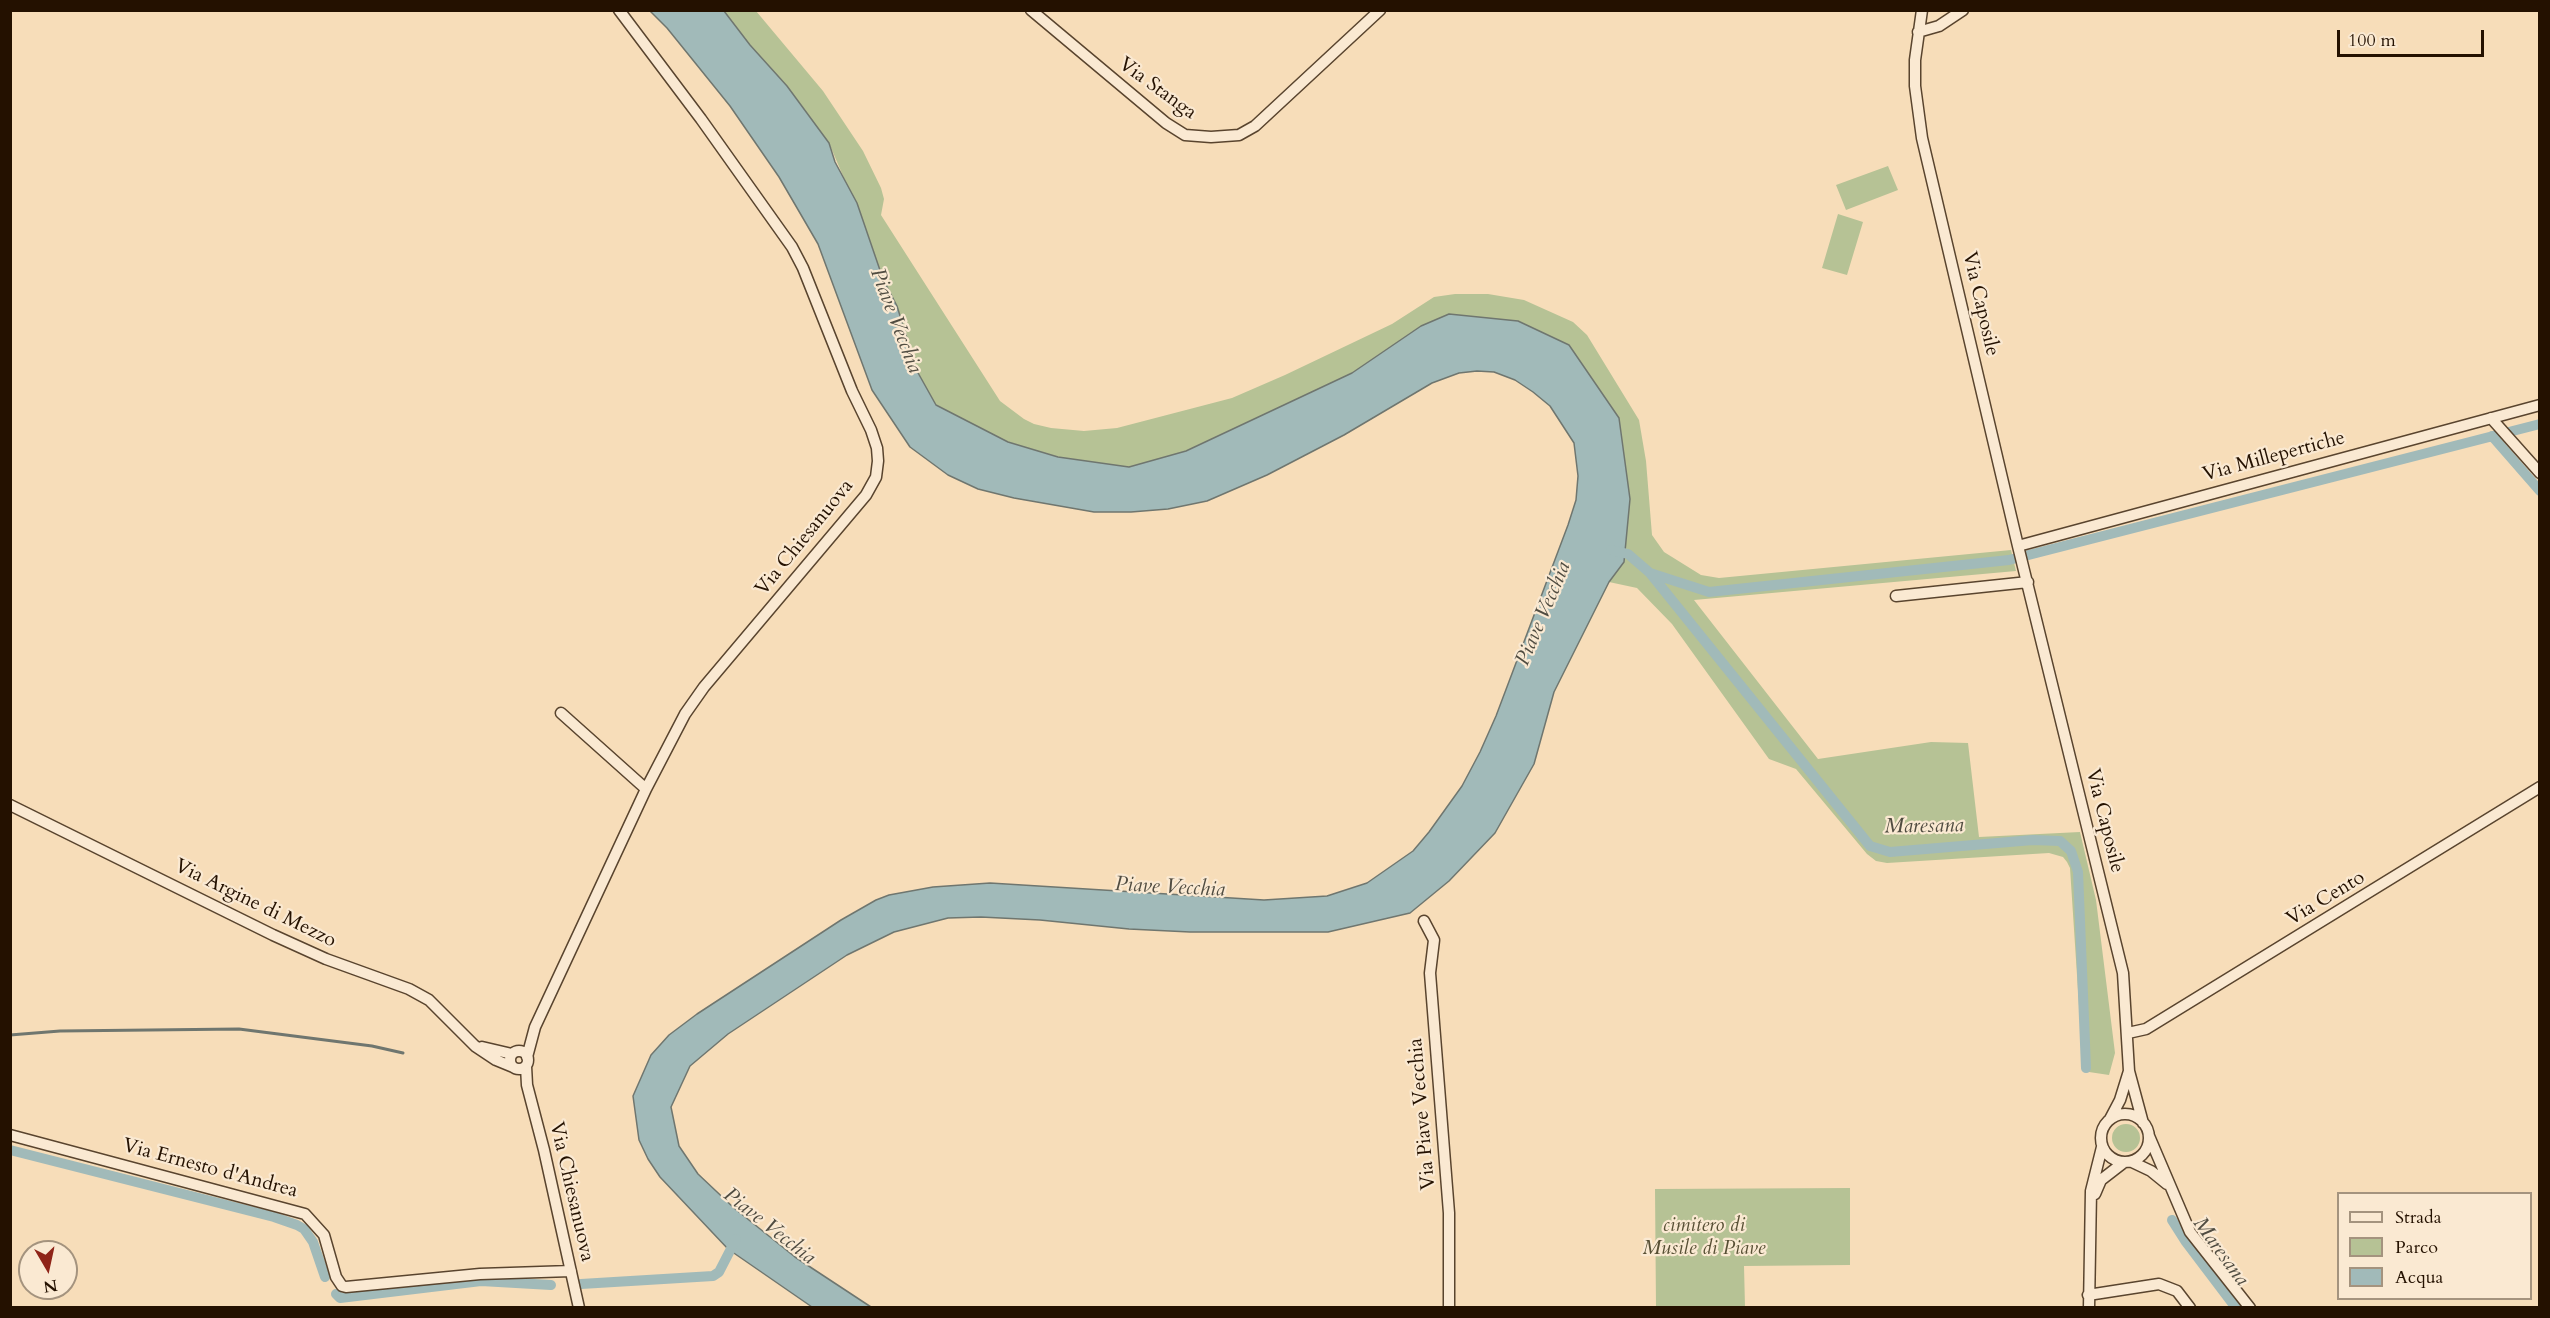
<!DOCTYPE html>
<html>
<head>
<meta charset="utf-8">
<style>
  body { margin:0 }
  #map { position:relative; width:2550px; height:1318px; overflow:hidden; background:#f7ddb9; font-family:Cardo,serif }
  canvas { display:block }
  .frame { position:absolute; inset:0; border:12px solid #241100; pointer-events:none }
  .legend { position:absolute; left:2337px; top:1192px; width:195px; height:108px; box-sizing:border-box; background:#fae9d2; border:2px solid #a4937e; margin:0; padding:8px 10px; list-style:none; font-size:18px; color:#241100 }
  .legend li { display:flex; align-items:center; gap:12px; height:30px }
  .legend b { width:30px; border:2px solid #a4937e }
  .north { position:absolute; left:18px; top:1240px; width:60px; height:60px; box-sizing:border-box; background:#fae9d2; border:2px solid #a4937e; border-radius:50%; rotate:171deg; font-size:16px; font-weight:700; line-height:24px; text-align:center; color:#241100 }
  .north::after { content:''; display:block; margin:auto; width:21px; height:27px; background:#8f2418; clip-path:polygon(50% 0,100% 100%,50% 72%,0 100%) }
  .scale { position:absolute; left:2337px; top:30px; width:147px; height:27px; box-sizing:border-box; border:3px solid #241100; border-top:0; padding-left:8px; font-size:18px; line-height:21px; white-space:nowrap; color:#241100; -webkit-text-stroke:4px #fae9d2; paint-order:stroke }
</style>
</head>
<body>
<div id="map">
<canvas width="2550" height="1318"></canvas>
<div class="frame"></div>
<ul class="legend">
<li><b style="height:8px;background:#fae9d2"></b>Strada</li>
<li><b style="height:16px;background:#b6c295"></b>Parco</li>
<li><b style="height:16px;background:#a1bab9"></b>Acqua</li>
</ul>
<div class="north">N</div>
<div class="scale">100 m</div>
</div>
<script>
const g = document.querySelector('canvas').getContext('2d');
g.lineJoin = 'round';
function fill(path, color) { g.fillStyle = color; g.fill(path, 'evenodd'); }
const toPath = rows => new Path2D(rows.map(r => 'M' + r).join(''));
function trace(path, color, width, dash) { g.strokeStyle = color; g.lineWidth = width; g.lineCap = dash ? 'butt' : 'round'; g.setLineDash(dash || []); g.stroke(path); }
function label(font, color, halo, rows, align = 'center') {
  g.font = font + ' Cardo,serif'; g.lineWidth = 4.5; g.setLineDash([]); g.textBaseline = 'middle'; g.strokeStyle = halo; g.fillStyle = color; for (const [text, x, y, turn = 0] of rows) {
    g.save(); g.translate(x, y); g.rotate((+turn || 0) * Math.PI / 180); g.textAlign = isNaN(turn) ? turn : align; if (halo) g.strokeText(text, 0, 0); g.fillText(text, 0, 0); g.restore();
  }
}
fill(toPath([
  [724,11,756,11,823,91,863,151,881,188,884,199,881,215,1000,401,1024,419,1034,424,1051,428,1084,431,1117,428,1232,398,1285,375,1392,324,1434,297,1455,294,1488,294,1524,300,1573,322,1587,335,1639,420,1646,461,1652,535,1664,552,1701,575,1719,578,2011,550,2016,571,1694,600,1818,759,1931,742,1968,743,1979,837,2080,832,2096,900,2115,1053,2109,1075,2089,1072,2083,1067,2070,868,2067,862,2063,857,2049,853,1887,863,1876,861,1867,854,1796,769,1769,759,1672,624,1637,588,1609,582,1624,562,1630,499,1619,418,1569,345,1421,326,1352,373,1186,451,1129,467,1058,457,1008,442,936,405,917,371,897,306,883,279,866,230,829,143,787,86,750,45],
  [1888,166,1898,190,1846,210,1836,185],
  [1838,214,1863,222,1847,275,1822,268],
  '2112 1138a14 14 0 1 1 28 0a14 14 0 1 1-28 0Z',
  [1850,1188,1850,1265,1744,1266,1745,1307,1656,1307,1655,1189]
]), '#b6c295');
const water = toPath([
  [650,11,724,11,750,45,787,86,829,143,835,162,857,203,883,279,897,306,917,371,936,405,1008,442,1058,457,1129,467,1186,451,1352,373,1421,326,1449,314,1518,321,1569,345,1619,418,1630,499,1624,562,1609,582,1554,692,1534,764,1495,833,1449,881,1410,913,1328,932,1190,932,1129,929,1040,920,981,917,948,918,894,932,847,955,728,1034,690,1066,671,1107,679,1146,698,1174,734,1208,795,1257,871,1307,812,1307,728,1249,660,1177,648,1159,639,1140,633,1096,651,1055,669,1035,697,1014,841,920,876,900,889,895,933,887,990,883,1264,900,1327,896,1367,883,1413,851,1429,832,1462,786,1480,752,1496,716,1568,525,1576,500,1578,476,1574,443,1550,406,1533,392,1515,380,1494,372,1477,371,1459,373,1432,383,1344,435,1267,475,1207,501,1168,509,1131,512,1094,512,1014,498,978,489,948,475,910,447,872,390,818,244,779,177,730,106,667,28,650,11]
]);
fill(water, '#a1bab9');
trace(water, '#6f766f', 1.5);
trace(toPath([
  [10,1035,60,1031,239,1029,372,1046,403,1053]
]), '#6f766f', 3);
trace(toPath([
  [2492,436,2540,491],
  [1611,550,1628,554,1650,573,1709,592,2009,560,2540,424],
  [1650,573,1870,846,1890,852,2033,840,2060,841,2071,851,2078,872,2086,1068],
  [10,1150,274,1217,297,1225,304,1229,313,1242,325,1277],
  [2172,1220,2186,1242,2236,1308],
  [581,1284,713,1276,719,1272,736,1239],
  [336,1294,340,1298,481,1281,551,1285]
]), '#a1bab9', 10);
const minor = toPath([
  [1031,10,1166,123,1185,135,1211,137,1239,135,1255,126,1380,10],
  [1922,10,1915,60,1915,86,1922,138,2018,546,2123,973,2129,1071,2143,1123],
  [1918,32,1939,26,1963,10],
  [2491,418,2540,473],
  [2018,546,2540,405],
  [1896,596,2028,582],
  [561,713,646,789],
  [10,805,273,935,326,959,409,989,429,1000,475,1046,496,1060,513,1067],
  [1424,921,1434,940,1430,973,1449,1213,1449,1308],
  [2128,1033,2146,1029,2540,787],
  [482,1047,512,1054],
  '510 1060a9 9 0 1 1 18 0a9 9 0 1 1-18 0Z',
  [527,1057,535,1027,646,789,685,714,704,687,866,495,876,477,878,461,877,448,871,430,852,391,803,268,792,247,701,119,619,10],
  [526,1066,527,1085,544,1150,579,1308],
  '2101 1138a24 24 0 1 1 48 0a24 24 0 1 1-48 0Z',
  [2110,1119,2120,1100,2129,1071],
  [10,1135,305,1214,324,1235,336,1277,342,1286,346,1287,480,1274,571,1271],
  [2149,1136,2190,1232,2250,1308],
  [2132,1162,2151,1171,2167,1184],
  [2095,1194,2101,1180,2123,1163],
  [2088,1295,2159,1284,2177,1291,2190,1308],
  [2089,1308,2091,1191,2102,1147]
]);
trace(minor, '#59442e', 13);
trace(minor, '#fae9d2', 10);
label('20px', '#241100', '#fae9d2', [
  ["Via Stanga",1157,89,36],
  ["Via Caposile",1980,304,77],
  ["Via Millepertiche",2274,457,-15],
  ["Via Chiesanuova",805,538,-51],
  ["Via Caposile",2104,821,76],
  ["Via Cento",2326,899,-31],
  ["Via Argine di Mezzo",255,904,26],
  ["Via Piave Vecchia",1423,1114,-95],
  ["Via Ernesto d'Andrea",210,1169,15],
  ["Via Chiesanuova",571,1192,77]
]);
label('italic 20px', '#574f34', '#fae9d2', [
  ["cimitero di",1704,1226],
  ["Musile di Piave",1704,1249]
]);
label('italic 21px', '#504c41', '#fae9d2', [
  ["Piave Vecchia",895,321,69],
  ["Piave Vecchia",1544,614,-67],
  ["Maresana",1924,827,-1],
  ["Piave Vecchia",1170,888,3],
  ["Piave Vecchia",769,1227,38],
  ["Maresana",2220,1252,54]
]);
</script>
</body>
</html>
